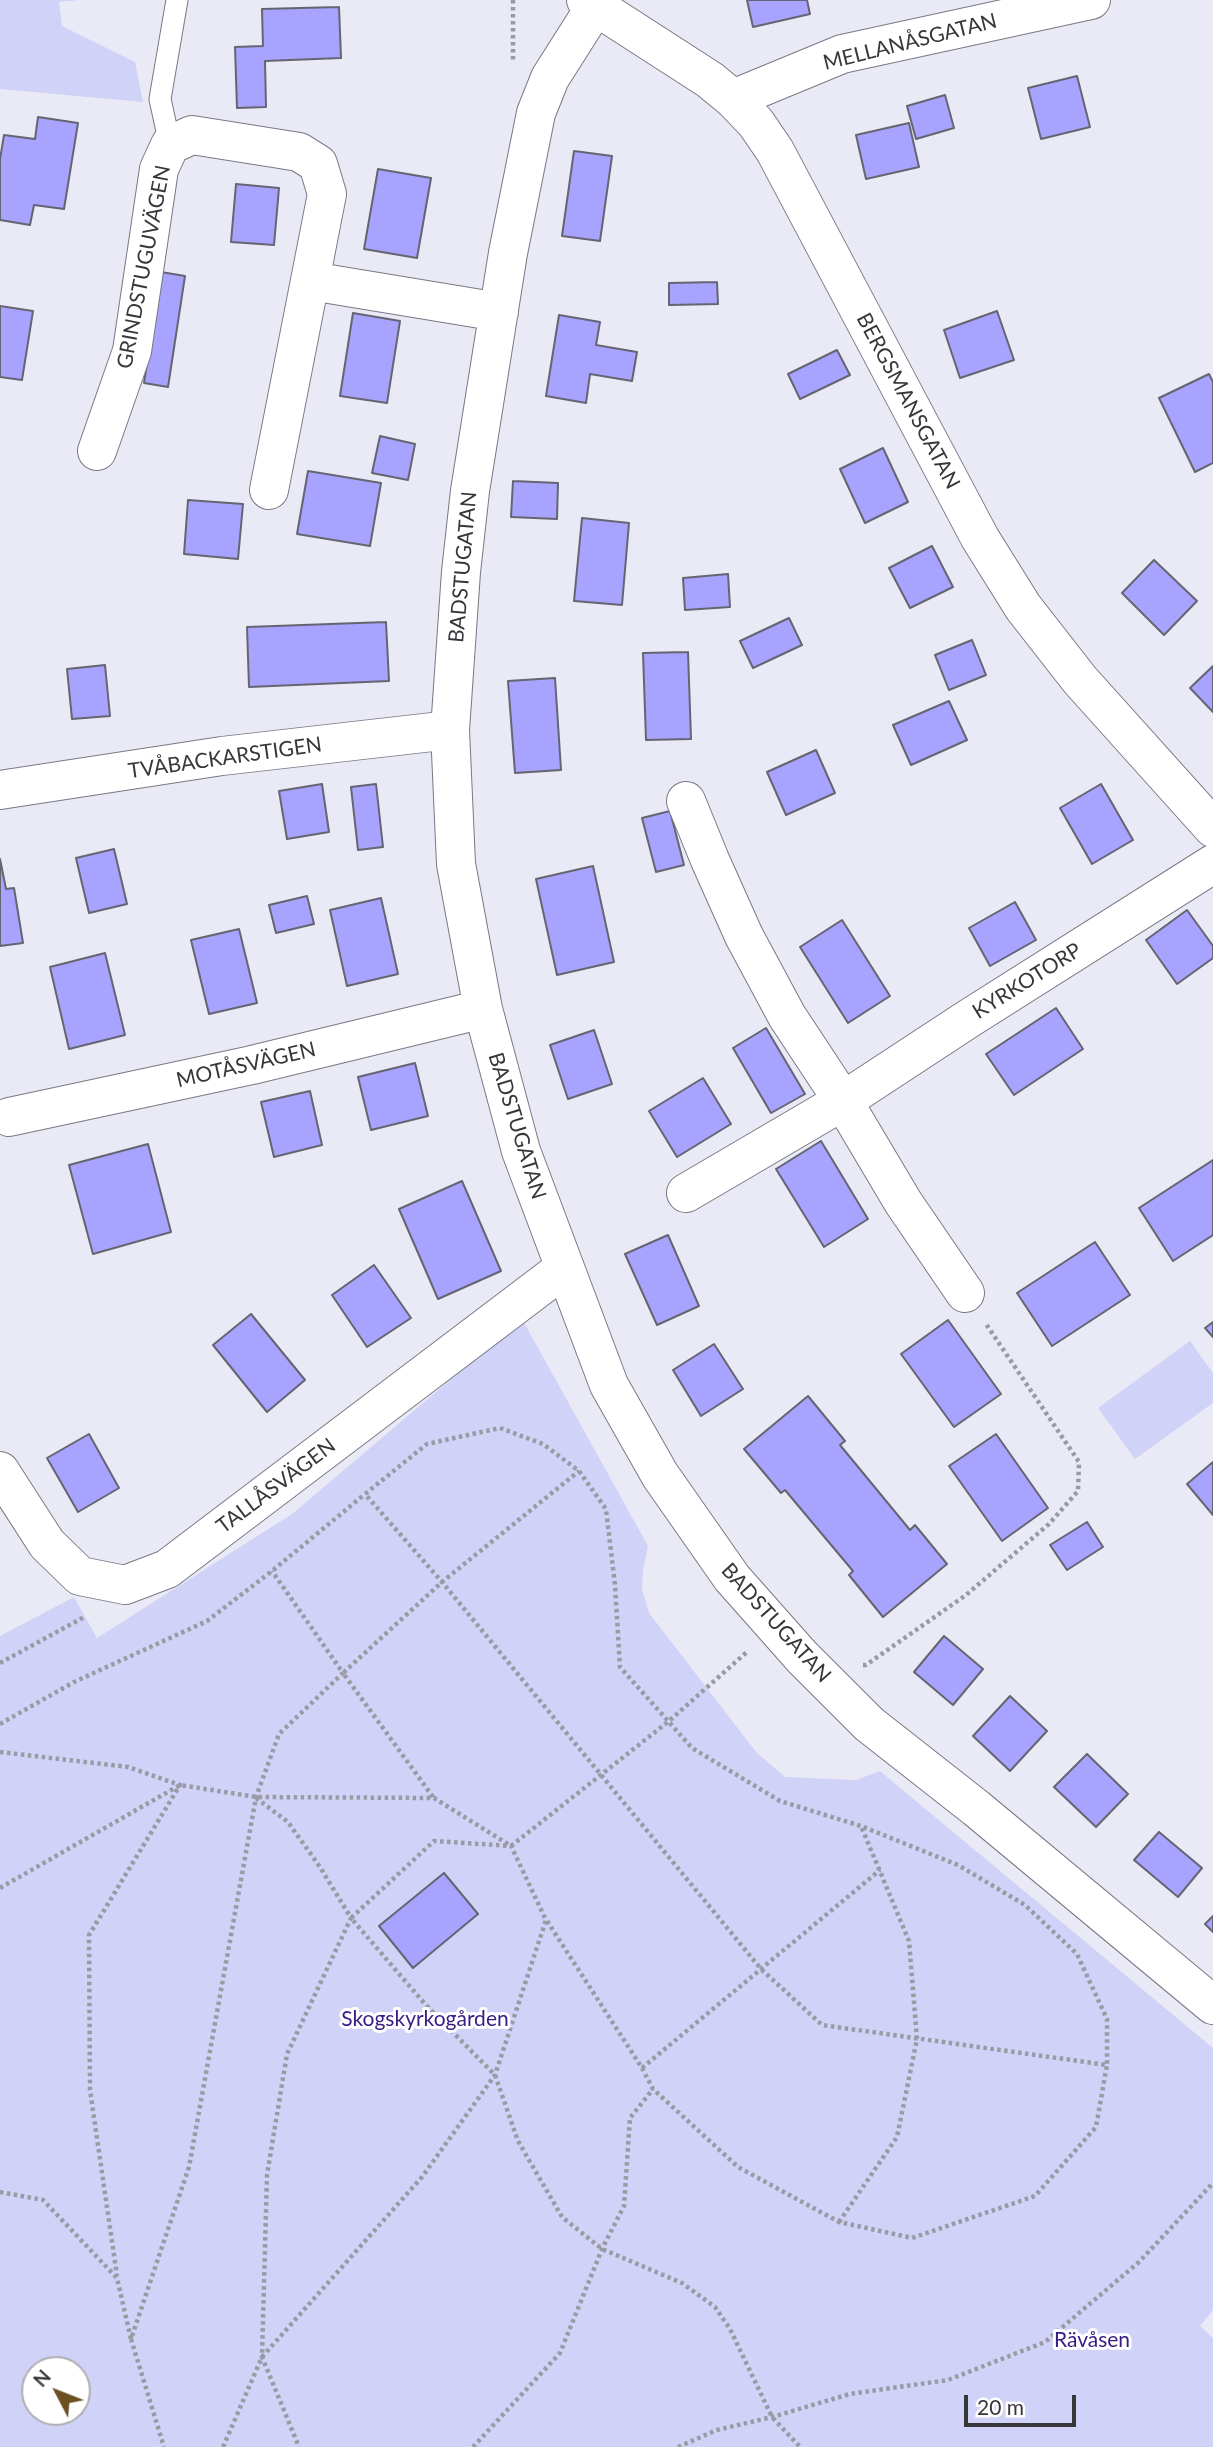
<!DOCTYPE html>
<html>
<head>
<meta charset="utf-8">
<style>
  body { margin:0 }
  #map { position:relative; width:1213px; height:2447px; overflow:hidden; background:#eaeaf7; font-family:Lato,sans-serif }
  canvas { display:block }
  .north { position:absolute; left:21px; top:2356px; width:70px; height:70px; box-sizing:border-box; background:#fff; border:2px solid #afafb1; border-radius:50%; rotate:312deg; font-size:19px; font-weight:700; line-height:28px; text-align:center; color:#36363b }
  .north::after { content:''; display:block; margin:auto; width:24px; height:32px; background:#6b5022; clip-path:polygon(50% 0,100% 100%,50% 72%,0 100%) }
  .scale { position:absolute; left:964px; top:2395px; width:112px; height:32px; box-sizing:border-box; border:4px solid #36363b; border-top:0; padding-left:9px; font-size:21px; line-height:24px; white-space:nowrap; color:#36363b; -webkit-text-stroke:5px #fff; paint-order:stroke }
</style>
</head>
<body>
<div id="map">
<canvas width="1213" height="2447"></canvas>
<div class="north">N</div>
<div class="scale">20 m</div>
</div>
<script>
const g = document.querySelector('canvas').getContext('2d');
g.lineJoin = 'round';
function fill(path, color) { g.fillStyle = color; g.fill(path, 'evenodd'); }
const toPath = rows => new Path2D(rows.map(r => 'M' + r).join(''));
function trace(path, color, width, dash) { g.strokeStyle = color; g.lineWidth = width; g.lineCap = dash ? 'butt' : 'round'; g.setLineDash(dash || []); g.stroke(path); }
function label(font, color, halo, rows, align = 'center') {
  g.font = font + ' Lato,sans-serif'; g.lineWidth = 6; g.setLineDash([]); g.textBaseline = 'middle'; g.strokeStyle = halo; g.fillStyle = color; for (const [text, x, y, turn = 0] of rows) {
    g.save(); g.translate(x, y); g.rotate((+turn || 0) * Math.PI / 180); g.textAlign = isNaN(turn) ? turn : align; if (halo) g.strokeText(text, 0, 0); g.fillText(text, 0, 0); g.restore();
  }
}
fill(toPath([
  [0,0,80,0,59,2,62,26,135,62,143,102,0,89],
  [522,1319,648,1546,643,1570,642,1589,649,1613,757,1753,785,1777,856,1780,880,1771,1213,2048,1213,2310,1200,2326,1213,2338,1213,2447,0,2447,0,1636,74,1597,97,1638,292,1514],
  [35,2370,77,2370,77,2412,35,2412],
  [1190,1341,1213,1373,1213,1403,1135,1459,1098,1408]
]), '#d1d2f8');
const building = toPath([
  [747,0,807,0,810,14,753,27,747,0],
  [339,7,341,58,265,61,266,107,237,108,235,47,263,46,262,9,339,7],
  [1077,76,1090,127,1041,139,1028,88,1077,76],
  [945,95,954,128,916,139,907,106,945,95],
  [38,117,78,123,64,209,34,205,30,225,0,220,0,159,4,135,35,139,38,117],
  [909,123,919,167,866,179,856,135,909,123],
  [574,151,612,156,600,241,562,236,574,151],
  [378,169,431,178,417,258,364,249,378,169],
  [236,184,279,188,274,245,231,242,236,184],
  [161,272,185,276,168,387,144,383,161,272],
  [717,282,718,304,669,305,669,283,717,282],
  [0,306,33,311,22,380,0,377,0,306],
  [997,311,1014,360,960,378,944,330,997,311],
  [353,313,400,321,387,403,340,396,353,313],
  [559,315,600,322,596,345,637,352,632,381,590,374,586,403,546,396,559,315],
  [837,350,850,375,800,399,788,374,837,350],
  [1209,374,1213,382,1213,463,1195,472,1159,398,1209,374],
  [380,436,415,444,408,480,372,473,380,436],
  [883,448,908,502,865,523,840,469,883,448],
  [308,471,381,483,370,546,297,534,308,471],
  [513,481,558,483,557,519,511,517,513,481],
  [188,500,243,504,238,559,184,554,188,500],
  [582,518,629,523,622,605,574,601,582,518],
  [932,546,953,587,910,608,889,568,932,546],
  [1154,560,1197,601,1164,635,1122,593,1154,560],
  [728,574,730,607,685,610,683,578,728,574],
  [789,618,802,645,753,668,740,641,789,618],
  [386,622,389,681,249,687,247,627,386,622],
  [972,640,986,675,949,690,935,655,972,640],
  [688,652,691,739,646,740,643,653,688,652],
  [105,665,110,716,72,719,67,669,105,665],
  [1213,666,1213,712,1190,688,1213,666],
  [555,678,561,770,515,773,508,681,555,678],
  [949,701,967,740,911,765,893,725,949,701],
  [816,750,835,793,786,815,767,772,816,750],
  [322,784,329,832,287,839,279,791,322,784],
  [376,784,383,847,358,850,351,787,376,784],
  [1101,784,1133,840,1092,864,1060,808,1101,784],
  [670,811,684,865,656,872,642,818,670,811],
  [114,849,127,904,89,913,76,858,114,849],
  [0,859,6,889,14,888,23,943,0,946,0,859],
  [593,866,614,962,557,975,536,879,593,866],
  [307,896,314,924,276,933,269,905,307,896],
  [381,898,398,974,347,986,330,910,381,898],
  [1015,902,1036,940,990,966,969,928,1015,902],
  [1187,910,1213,946,1213,958,1177,984,1146,940,1187,910],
  [842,920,890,996,848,1023,800,947,842,920],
  [239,929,257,1003,209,1014,191,940,239,929],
  [105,953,125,1035,69,1049,50,967,105,953],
  [1056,1008,1083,1049,1014,1095,986,1054,1056,1008],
  [766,1028,805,1094,771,1113,733,1048,766,1028],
  [594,1030,612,1084,568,1099,550,1045,594,1030],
  [415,1063,428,1116,371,1130,358,1077,415,1063],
  [703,1078,731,1124,677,1157,649,1111,703,1078],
  [310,1091,322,1145,274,1157,261,1102,310,1091],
  [821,1141,868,1219,824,1247,776,1169,821,1141],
  [148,1144,171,1232,93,1254,69,1165,148,1144],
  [1213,1160,1213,1235,1173,1261,1139,1208,1213,1160],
  [462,1181,501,1271,438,1299,399,1209,462,1181],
  [668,1235,699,1306,657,1325,625,1254,668,1235],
  [1095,1242,1130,1295,1052,1346,1017,1293,1095,1242],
  [374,1265,411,1318,367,1347,332,1295,374,1265],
  [251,1314,305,1380,267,1412,213,1345,251,1314],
  [948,1320,1001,1394,954,1427,901,1354,948,1320],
  [1213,1322,1213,1337,1205,1328,1213,1322],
  [714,1344,743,1389,701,1416,673,1370,714,1344],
  [808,1396,845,1441,840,1445,910,1530,915,1525,947,1564,883,1617,849,1575,853,1571,785,1490,781,1493,744,1449,808,1396],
  [89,1434,119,1488,78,1512,47,1458,89,1434],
  [996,1434,1048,1508,1002,1541,949,1466,996,1434],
  [1213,1462,1213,1515,1187,1484,1213,1462],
  [1087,1522,1103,1547,1067,1570,1050,1545,1087,1522],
  [944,1636,983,1669,953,1705,914,1672,944,1636],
  [1010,1696,1047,1731,1010,1771,973,1736,1010,1696],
  [1087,1754,1128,1794,1096,1827,1054,1787,1087,1754],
  [1159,1832,1202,1868,1178,1897,1134,1860,1159,1832],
  [444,1873,478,1914,413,1968,379,1926,444,1873],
  [1213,1916,1213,1932,1205,1924,1213,1916]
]);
fill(building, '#a7a3ff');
trace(building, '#656571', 2);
const lane = toPath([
  [170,145,160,99,177,0]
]);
const street = toPath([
  [595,7,550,78,536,113,508,253,470,491,461,572,450,730,456,864,483,1009,521,1151,609,1385,660,1475,732,1578,802,1657,869,1724,976,1808,1213,2005],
  [733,99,842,54,1091,0],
  [311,281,499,312],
  [97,451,132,351,159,169,170,145,192,135,299,152,318,164,327,194,269,490],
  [0,790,222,756,450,730],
  [686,801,710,860,744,936,787,1016,843,1101,903,1202,965,1293],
  [9,1117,252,1065,483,1009],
  [686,1193,843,1101,968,1019,1213,864],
  [0,1471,47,1544,80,1576,125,1585,167,1569,563,1269]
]);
const secondary = toPath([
  [586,0,710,80,733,99,756,123,775,151,980,538,1023,607,1080,680,1213,828]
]);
trace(lane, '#787984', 23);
trace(street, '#787984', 40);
trace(secondary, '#787984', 40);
trace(toPath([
  [513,0,513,63],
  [500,1428,543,1444,579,1471,606,1509,615,1585,620,1667,692,1748,780,1801,861,1826,958,1865,1025,1905,1077,1954,1107,2019,1107,2065,822,2025,761,1969,442,1582,365,1494,427,1444,500,1428],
  [0,1663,86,1616],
  [863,1665,866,1665,966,1595,1049,1524,1078,1491,1079,1462,986,1324],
  [0,1724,74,1682,207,1621,272,1571,365,1494],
  [0,1752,128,1767,180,1785,89,1935,90,2090,117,2276],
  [433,1797,343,1673,442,1582,579,1471],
  [256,1798,288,1822,320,1867,351,1918,287,2054,267,2175,262,2357,299,2447],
  [0,1888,180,1785,256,1797,434,1798,511,1846,669,1721,748,1651],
  [547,1921,642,2068,653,2089,738,2167,839,2222,912,2238,1035,2196,1096,2127,1107,2065],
  [642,2068,880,1870],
  [0,2192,43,2200,117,2278,131,2339,189,2167,256,1797,279,1734,343,1673,272,1571],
  [839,2222,897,2137,917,2039,909,1941,861,1826],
  [131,2339,164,2447],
  [223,2447,262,2357,422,2177,495,2075,546,1920,511,1846,434,1841,351,1918,425,2004,495,2075,518,2141,562,2217,602,2249,682,2283,715,2307,730,2329,772,2417,800,2447],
  [473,2447,560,2353,602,2249,624,2206,630,2118,653,2089],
  [678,2447,717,2430,772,2417,850,2394,948,2380,1045,2342,1139,2262,1213,2183]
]), '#9a9aa4', 4.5, [3.5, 3.5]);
trace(lane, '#fff', 21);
trace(street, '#fff', 38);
trace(secondary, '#fff', 38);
label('21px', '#36363b', '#fff', [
  ["MELLANÅSGATAN",910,42,-14],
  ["GRINDSTUGUVÄGEN",144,267,-79],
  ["BERGSMANSGATAN",908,401,62],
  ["BADSTUGATAN",463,567,-85],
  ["TVÅBACKARSTIGEN",225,758,-8],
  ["KYRKOTORP",1027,981,-32],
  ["MOTÅSVÄGEN",246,1065,-13],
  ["BADSTUGATAN",517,1126,73],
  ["TALLÅSVÄGEN",276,1486,-37],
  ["BADSTUGATAN",776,1623,48]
]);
label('21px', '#351d85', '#fff', [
  ["Skogskyrkogården",425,2019],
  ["Rävåsen",1092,2340]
]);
</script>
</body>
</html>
